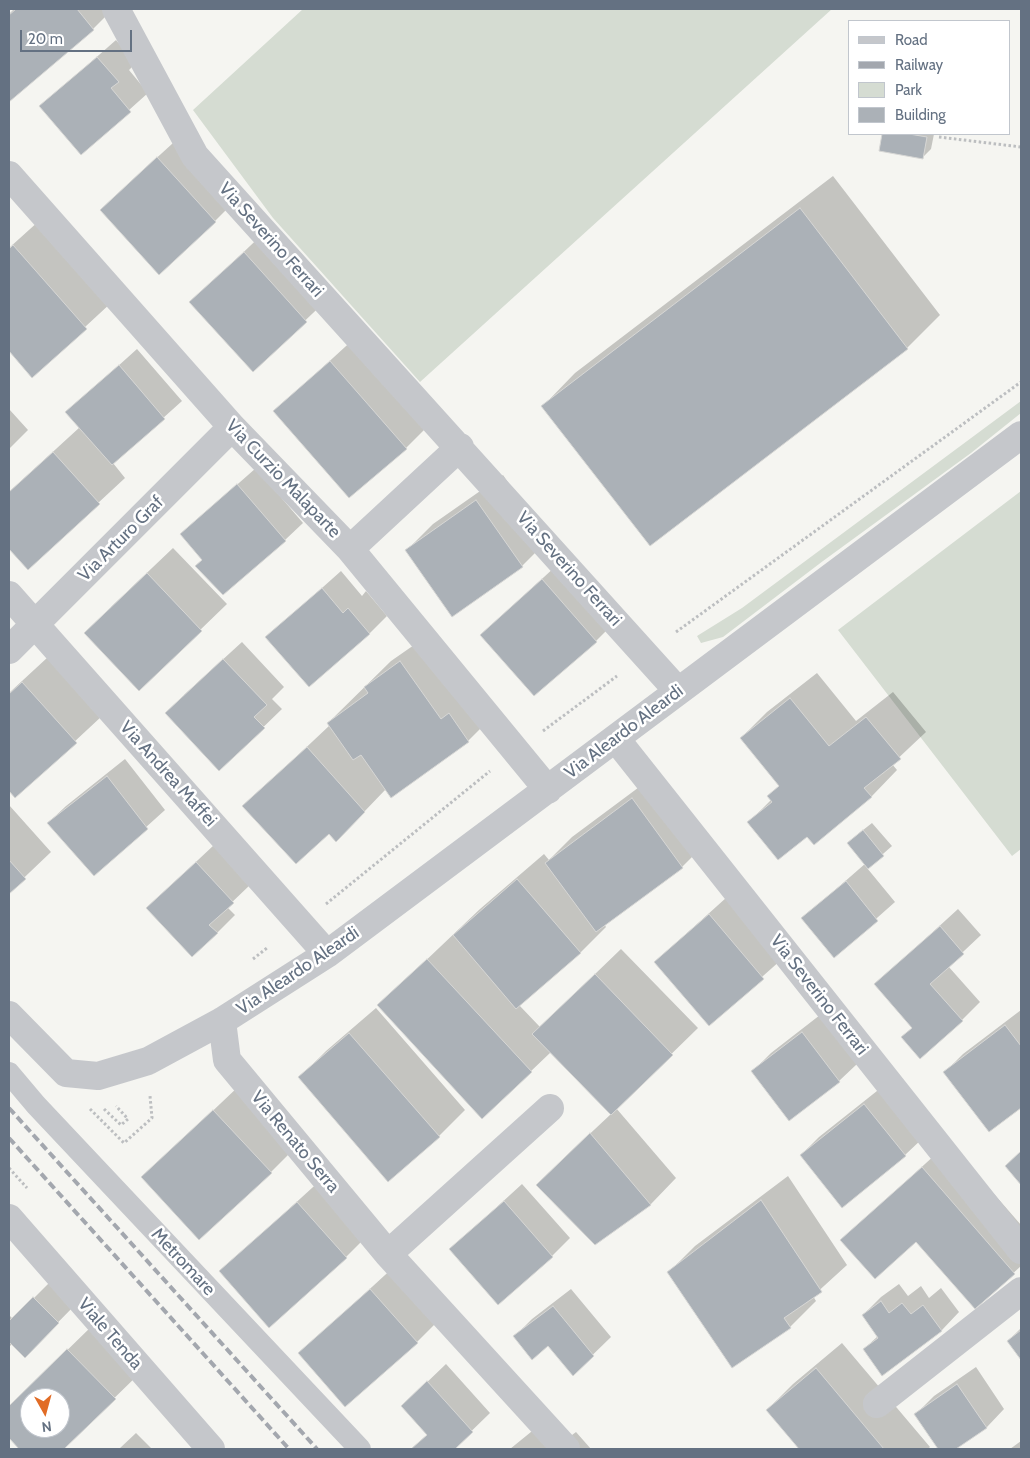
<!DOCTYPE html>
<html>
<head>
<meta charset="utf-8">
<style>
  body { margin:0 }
  #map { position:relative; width:1030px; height:1458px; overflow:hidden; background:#f5f5f1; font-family:Cabin,sans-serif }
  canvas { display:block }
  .frame { position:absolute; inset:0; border:10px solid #647182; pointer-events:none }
  .legend { position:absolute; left:848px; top:20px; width:162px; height:115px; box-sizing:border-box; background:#fff; border:1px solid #c1c6cd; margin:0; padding:6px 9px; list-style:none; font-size:15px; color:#647182 }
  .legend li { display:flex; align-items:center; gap:10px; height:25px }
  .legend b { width:25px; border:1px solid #c1c6cd }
  .north { position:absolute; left:20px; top:1388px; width:50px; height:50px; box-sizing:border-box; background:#fff; border:1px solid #c1c6cd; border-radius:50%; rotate:173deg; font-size:14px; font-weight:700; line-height:20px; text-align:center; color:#647182 }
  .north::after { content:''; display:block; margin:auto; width:18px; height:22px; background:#e16c26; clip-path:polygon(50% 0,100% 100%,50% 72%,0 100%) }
  .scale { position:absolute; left:20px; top:30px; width:112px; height:22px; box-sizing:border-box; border:2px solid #647182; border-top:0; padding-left:6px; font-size:15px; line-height:18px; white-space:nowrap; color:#647182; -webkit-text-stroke:4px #fff; paint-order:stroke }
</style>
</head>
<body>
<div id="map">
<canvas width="1030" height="1458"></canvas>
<div class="frame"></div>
<ul class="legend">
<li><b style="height:6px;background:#c5c7cb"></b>Road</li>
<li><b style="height:6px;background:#a3a7ae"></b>Railway</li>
<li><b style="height:14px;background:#d5dcd2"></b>Park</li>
<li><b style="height:14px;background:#abb1b7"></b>Building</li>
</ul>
<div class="north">N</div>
<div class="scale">20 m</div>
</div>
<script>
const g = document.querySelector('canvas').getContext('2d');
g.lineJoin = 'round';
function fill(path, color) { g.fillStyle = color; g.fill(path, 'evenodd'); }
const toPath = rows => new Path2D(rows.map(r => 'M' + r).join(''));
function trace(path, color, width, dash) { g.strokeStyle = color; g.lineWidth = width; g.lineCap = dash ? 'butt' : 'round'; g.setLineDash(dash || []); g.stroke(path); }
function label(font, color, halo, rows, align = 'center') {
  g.font = font + ' Cabin,sans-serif'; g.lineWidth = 5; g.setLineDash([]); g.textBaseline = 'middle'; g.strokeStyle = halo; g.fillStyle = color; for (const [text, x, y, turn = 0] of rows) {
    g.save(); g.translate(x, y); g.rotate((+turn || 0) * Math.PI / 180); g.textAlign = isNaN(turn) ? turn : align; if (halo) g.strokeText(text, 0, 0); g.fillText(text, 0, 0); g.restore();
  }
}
fill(toPath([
  [303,9,832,9,420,382,273,218,193,110],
  [1021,401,1021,413,971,453,823,561,723,637,701,643,697,636,742,608],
  [1021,491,1021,849,1012,856,838,630]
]), '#d5dcd2');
fill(toPath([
  [14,9,113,9,93,29,9,100,9,14],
  [116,40,136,63,129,70,148,93,81,153,41,106],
  [184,133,241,195,215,221,128,184],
  [883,134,934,134,931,149,922,158,880,150],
  [833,176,940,315,907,348,543,406,575,373],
  [40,220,112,302,32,376,9,349,9,248],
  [270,227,332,295,253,370,191,302],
  [357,336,432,422,406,448,275,411],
  [137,349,182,401,113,463,125,478,28,568,9,547,9,492,80,427,67,412],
  [9,409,28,430,9,449],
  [256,468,303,523,285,540,181,534],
  [503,475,548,540,522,566,407,550,433,524],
  [173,548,227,604,139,689,111,607],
  [569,554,622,615,596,641,481,635],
  [341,571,362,596,366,591,387,616,369,634,267,637],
  [427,636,494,715,468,741,386,789,362,814,329,832,244,806,330,725,328,723,391,661],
  [242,642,284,687,272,699,282,709,220,769,184,695],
  [48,657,102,716,15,797,9,789,9,693],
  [817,673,856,721,893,692,926,732,892,764,897,770,872,796,814,843,807,835,749,822,771,800,780,785,741,738,767,712],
  [125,759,165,810,94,874,48,823,66,806],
  [658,773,708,841,682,867,604,924,606,927,580,953,519,1005,540,1027,621,949,698,1028,616,1108,676,1178,651,1204,595,1244,563,1159,611,1114,551,1052,483,1117,379,1005,480,909,544,854,549,860,572,837],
  [9,805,51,852,9,892],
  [872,823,892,846,867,868,895,902,834,956,803,918,866,863,858,834],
  [214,845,251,884,227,907,235,915,217,933,166,890],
  [727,897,781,960,709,1024,655,962],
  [958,909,981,935,948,966,980,1002,962,1020,913,1027,876,984],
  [376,1008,465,1110,439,1136,300,1077,326,1051],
  [1021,1010,1021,1106,990,1131,945,1072,963,1054],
  [820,1015,857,1064,839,1081,753,1071,771,1053],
  [240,1085,297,1146,271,1172,143,1177],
  [882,1087,923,1138,905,1155,801,1155,819,1137],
  [949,1142,1021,1225,1021,1266,976,1307,916,1241,842,1240],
  [788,1176,847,1265,813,1296,816,1301,790,1327,669,1272,695,1246],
  [324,1177,372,1231,346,1257,221,1271],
  [522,1184,570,1238,552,1256,451,1249],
  [397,1264,443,1316,417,1342,345,1405,300,1353],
  [52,1280,76,1304,25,1356,12,1344,9,1347,9,1315,13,1319],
  [899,1284,908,1296,921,1286,929,1298,941,1288,959,1312,942,1330,882,1374,864,1349,878,1336,863,1315,881,1297],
  [571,1289,611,1337,573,1374,548,1345,515,1336,532,1319],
  [94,1324,141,1372,62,1449,21,1449,9,1437,9,1407],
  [30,1398,60,1398,60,1428,30,1428],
  [1021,1328,1021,1358,1008,1341],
  [842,1343,930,1447,928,1449,800,1449,767,1410,793,1384],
  [446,1364,490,1413,453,1449,411,1449,428,1434,421,1388],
  [976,1367,1004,1409,987,1427,954,1449,940,1449,916,1414,934,1396],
  [542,1423,568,1438,576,1432,591,1449,510,1449],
  [136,1433,152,1449,119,1449],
  [1021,1441,1021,1449,1010,1449]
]), '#0003');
const building = toPath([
  [16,9,77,9,94,30,9,102,9,15,16,9],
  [97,57,119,82,111,88,131,112,81,155,39,106,97,57],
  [882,134,909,134,927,137,923,159,879,151,882,134],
  [157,157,216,222,159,275,100,210,157,157],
  [800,208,908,349,650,546,541,406,800,208],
  [13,245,87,329,32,378,9,351,9,249,13,245],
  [244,252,307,322,253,372,189,302,244,252],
  [330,361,407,449,349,498,273,411,330,361],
  [119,365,165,419,112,465,65,412,119,365],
  [53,452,100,504,28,570,9,549,9,492,53,452],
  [237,484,286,541,223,595,195,566,202,560,180,534,237,484],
  [476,500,523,567,452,617,405,550,476,500],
  [147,573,202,631,139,691,84,633,147,573],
  [542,579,597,642,534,696,480,635,542,579],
  [322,588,343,613,348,608,370,634,309,687,265,637,322,588],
  [223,659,267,705,254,717,265,728,219,771,165,713,223,659],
  [400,661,441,719,449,713,469,742,391,798,361,755,353,760,327,723,368,693,364,687,400,661],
  [22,682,77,743,15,798,9,791,9,694,22,682],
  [790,698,829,746,866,717,901,759,864,788,872,797,814,845,807,837,778,860,747,822,772,802,767,796,779,786,740,738,790,698],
  [307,747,365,812,336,842,329,834,296,864,242,806,307,747],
  [107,776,148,829,94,876,47,823,107,776],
  [632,798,683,868,596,932,545,863,632,798],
  [863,830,884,856,868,869,847,843,863,830],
  [9,860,26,879,9,894,9,860],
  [196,862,234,903,209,925,218,933,192,957,146,908,196,862],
  [517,879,581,953,516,1009,453,935,517,879],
  [846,881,878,921,834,958,801,918,846,881],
  [709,914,764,979,709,1026,654,962,709,914],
  [940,926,964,954,930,984,963,1021,920,1059,901,1037,912,1028,874,984,940,926],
  [427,959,532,1072,482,1119,377,1005,427,959],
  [595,974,673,1055,611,1115,532,1034,595,974],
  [1005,1025,1021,1046,1021,1108,989,1132,943,1072,1005,1025],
  [802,1032,840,1082,789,1121,751,1071,802,1032],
  [349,1033,440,1137,388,1182,298,1077,349,1033],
  [864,1104,906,1156,842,1208,800,1155,864,1104],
  [213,1110,272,1173,199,1240,141,1177,213,1110],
  [590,1133,651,1205,595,1245,536,1185,590,1133],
  [1021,1151,1021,1185,1005,1166,1021,1151],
  [922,1167,1015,1274,975,1309,916,1242,875,1279,840,1240,922,1167],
  [761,1200,822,1292,784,1318,791,1328,732,1368,667,1272,761,1200],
  [504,1201,553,1257,498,1305,449,1249,504,1201],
  [297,1202,347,1258,269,1328,219,1271,297,1202],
  [370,1289,418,1343,345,1407,298,1353,370,1289],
  [33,1297,59,1323,25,1358,9,1342,9,1321,33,1297],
  [881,1301,889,1313,902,1303,911,1314,923,1305,942,1331,882,1376,863,1349,878,1338,862,1315,881,1301],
  [553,1306,594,1356,573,1376,548,1346,532,1360,513,1336,553,1306],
  [1021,1330,1021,1360,1007,1341,1021,1330],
  [67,1349,116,1399,64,1449,19,1449,9,1438,9,1406,67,1349],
  [30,1398,60,1398,60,1428,30,1428,30,1398],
  [816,1368,884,1449,799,1449,766,1410,816,1368],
  [427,1381,473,1432,455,1449,411,1449,427,1435,401,1406,427,1381],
  [957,1384,987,1428,956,1449,938,1449,914,1414,957,1384]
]);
fill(building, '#abb1b7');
trace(building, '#d6d6d4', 1);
trace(toPath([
  [939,137,1021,147],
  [676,632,1021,382],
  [543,731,617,676],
  [326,904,490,771],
  [253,959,267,948],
  [90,1109,124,1143,152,1118,150,1096],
  [104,1109,121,1125,128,1119,116,1106],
  [9,1168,27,1188]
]), '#bcbec0', 3, [2.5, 2.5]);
trace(toPath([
  [9,1073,36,1105,360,1449]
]), '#c5c7cb', 22);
trace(toPath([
  [116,9,195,156,678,691],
  [9,175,232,427,350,549,548,790],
  [350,549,460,447],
  [9,595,327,954],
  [9,650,232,427],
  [616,739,1021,1250],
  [9,1015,66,1073,98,1076,148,1061,222,1021,327,954,1021,435],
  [222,1021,227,1060,388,1254,566,1449],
  [9,1218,211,1449],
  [388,1254,550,1108],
  [877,1404,1021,1291]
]), '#c5c7cb', 28);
trace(toPath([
  [9,1108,317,1449],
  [9,1138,289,1449]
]), '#a3a7ae', 4, [8, 4]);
label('18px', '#647182', '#fff', [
  ["Via Severino Ferrari",271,240,48],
  ["Via Curzio Malaparte",283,479,46],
  ["Via Arturo Graf",121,539,-45],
  ["Via Severino Ferrari",569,569,48],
  ["Via Aleardo Aleardi",624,732,-37],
  ["Via Andrea Maffei",168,774,48],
  ["Via Aleardo Aleardi",298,971,-34],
  ["Via Severino Ferrari",819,995,52],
  ["Via Renato Serra",295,1142,50],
  ["Metromare",183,1262,47],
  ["Viale Tenda",110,1334,49]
]);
</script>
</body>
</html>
